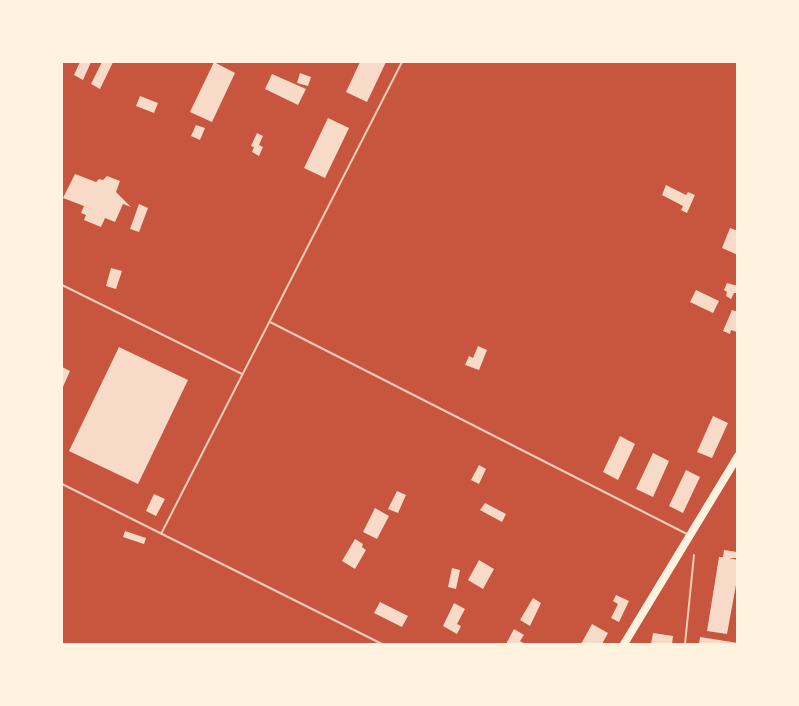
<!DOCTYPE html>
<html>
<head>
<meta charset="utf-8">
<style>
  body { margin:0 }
  #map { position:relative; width:799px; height:706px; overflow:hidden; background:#c8553d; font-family:Commissioner,sans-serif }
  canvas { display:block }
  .frame { position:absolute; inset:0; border:63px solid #fff3e0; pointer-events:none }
</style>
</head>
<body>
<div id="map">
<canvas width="799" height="706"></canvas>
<div class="frame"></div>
</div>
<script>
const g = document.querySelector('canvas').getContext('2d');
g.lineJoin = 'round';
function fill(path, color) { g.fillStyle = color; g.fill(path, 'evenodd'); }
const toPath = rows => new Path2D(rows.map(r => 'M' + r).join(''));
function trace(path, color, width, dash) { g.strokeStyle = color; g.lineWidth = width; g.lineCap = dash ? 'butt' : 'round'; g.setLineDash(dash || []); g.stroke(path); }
fill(toPath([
  [80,62,91,62,83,80,74,75],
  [102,62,113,62,100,89,91,84],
  [214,62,235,73,212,122,190,112],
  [360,62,386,62,367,102,346,92],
  [300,73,311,77,308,86,297,83],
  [272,74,306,89,298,105,265,89],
  [140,96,158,103,154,113,136,106],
  [328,118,349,128,325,178,304,168],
  [196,125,205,128,200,140,191,136],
  [257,133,263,136,259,145,263,147,259,156,252,152,254,147,251,146],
  [75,174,96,182,99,179,103,180,107,176,120,181,116,192,131,207,123,204,115,222,105,218,101,227,84,220,86,215,81,213,84,206,63,198],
  [666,185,686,195,688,192,695,195,687,213,681,210,683,206,662,195],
  [139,204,148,208,139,232,130,229],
  [730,228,738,231,738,255,722,248],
  [111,268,122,271,116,289,106,286],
  [727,283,738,286,736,293,734,293,731,299,726,296,727,292,724,290],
  [696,290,719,301,713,313,690,302],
  [732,310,738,312,738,331,737,332,731,330,730,334,723,331],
  [478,346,487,350,479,370,465,365,469,356,473,358],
  [119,347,188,380,138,484,69,451],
  [62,367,70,371,62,389],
  [713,416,728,423,712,458,697,452],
  [620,436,635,444,618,480,603,472],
  [653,453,669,461,653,497,636,489],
  [479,465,486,469,479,484,471,480],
  [686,470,700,477,683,513,669,506],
  [397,491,406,495,398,513,388,509],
  [154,494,165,499,156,516,146,511],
  [485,503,506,514,502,522,480,510],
  [375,508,389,516,377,539,363,532],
  [125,531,146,538,144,544,123,537],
  [355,539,363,544,362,547,366,550,355,569,342,561],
  [724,550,737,552,736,558,729,558,738,560,738,574,727,634,707,631,719,557,723,557],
  [479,560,494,569,483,589,468,580],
  [452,568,460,570,456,589,448,587],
  [616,595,629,601,619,622,611,618,618,604,613,601],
  [533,598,541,603,530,626,520,620],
  [380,602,408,616,402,627,374,613],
  [454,603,465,609,457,624,461,626,457,634,443,626],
  [592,624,608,633,602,644,581,644],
  [514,629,524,635,520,641,525,644,506,644],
  [653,633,673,636,672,644,651,644],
  [700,637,738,643,738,644,699,644]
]), '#f7dbc8');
trace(toPath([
  [62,285,242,374],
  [270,322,687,534],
  [62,484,382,644],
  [161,534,402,62],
  [685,644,694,555]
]), '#f1ccb7', 2);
trace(toPath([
  [624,644,738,456]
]), '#fff3e0', 8);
</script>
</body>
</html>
